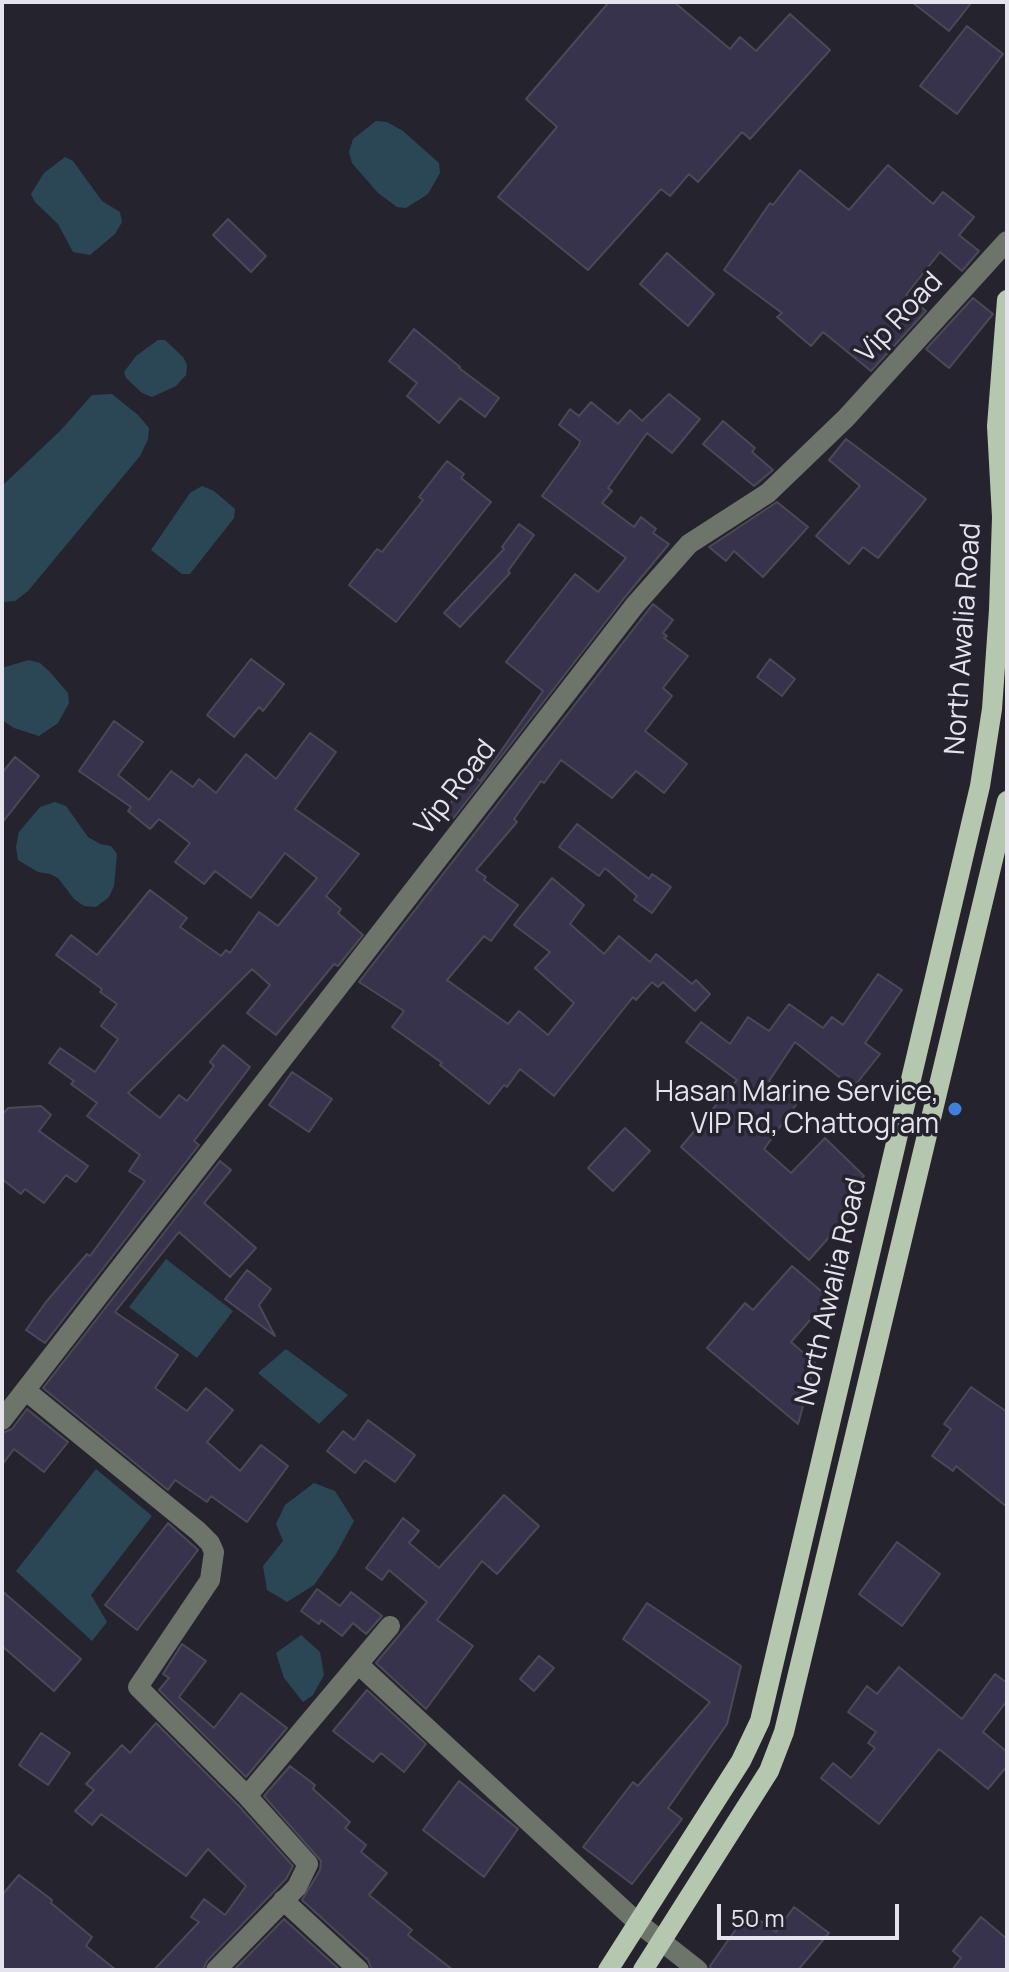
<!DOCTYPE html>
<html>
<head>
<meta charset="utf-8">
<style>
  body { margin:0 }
  #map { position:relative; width:1009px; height:1972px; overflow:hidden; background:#25242e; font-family:Manrope,sans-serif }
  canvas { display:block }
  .frame { position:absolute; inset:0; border:4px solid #e5e4ec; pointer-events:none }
  .scale { position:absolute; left:717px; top:1904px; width:182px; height:36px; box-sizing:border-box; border:4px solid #e5e4ec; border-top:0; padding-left:10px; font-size:24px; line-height:28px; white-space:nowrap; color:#e5e4ec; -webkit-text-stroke:6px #25242e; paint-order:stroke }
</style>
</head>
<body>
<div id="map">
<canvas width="1009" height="1972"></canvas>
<div class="frame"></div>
<div class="scale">50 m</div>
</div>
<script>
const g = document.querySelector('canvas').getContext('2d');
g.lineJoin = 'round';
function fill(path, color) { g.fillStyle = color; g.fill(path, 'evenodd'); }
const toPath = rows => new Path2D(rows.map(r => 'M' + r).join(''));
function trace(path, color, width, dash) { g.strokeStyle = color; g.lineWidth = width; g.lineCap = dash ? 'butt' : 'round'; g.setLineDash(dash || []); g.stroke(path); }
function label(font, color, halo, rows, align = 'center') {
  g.font = font + ' Manrope,sans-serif'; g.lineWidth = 7; g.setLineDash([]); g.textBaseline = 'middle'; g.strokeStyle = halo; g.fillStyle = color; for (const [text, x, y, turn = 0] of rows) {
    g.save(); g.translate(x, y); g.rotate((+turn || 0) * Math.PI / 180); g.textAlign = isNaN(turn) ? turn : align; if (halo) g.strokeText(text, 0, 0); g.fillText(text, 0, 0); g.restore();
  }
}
fill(toPath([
  [376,121,387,122,403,131,439,163,440,173,428,194,406,208,397,207,378,193,352,163,349,152,353,139],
  [65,157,73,161,102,201,120,212,122,222,115,234,90,255,73,252,58,224,35,202,31,194,44,173],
  [158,340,165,340,183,357,187,365,186,375,176,386,152,397,142,393,126,378,124,372,136,356],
  [112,394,138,415,149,428,148,439,140,456,28,591,15,601,4,602,2,600,2,486,61,430,92,395],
  [202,486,214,491,235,509,234,518,190,574,182,574,151,550,190,493],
  [29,660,40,663,50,672,68,693,69,703,58,723,39,736,14,728,2,720,2,668],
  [55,802,66,806,88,837,100,844,111,846,117,854,114,886,109,897,96,907,84,906,74,899,58,878,50,874,38,872,18,860,16,847,19,832,40,807],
  [166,1259,233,1311,197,1358,129,1307],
  [286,1349,348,1395,319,1424,258,1373],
  [96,1469,152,1516,91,1595,107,1622,92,1641,16,1571],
  [314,1483,335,1491,354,1521,336,1554,314,1585,287,1602,267,1590,263,1566,283,1541,276,1524,285,1505],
  [301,1635,320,1652,324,1675,313,1695,303,1702,284,1678,276,1653]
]), '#2b4756');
const building = toPath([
  [609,2,674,2,730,49,740,37,756,51,790,14,830,50,750,139,742,132,698,182,689,174,670,196,661,189,588,270,498,197,557,127,526,99,609,2],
  [912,2,972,2,949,31,912,2],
  [967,26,1003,54,957,114,920,86,967,26],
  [888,165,933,204,943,192,974,217,959,235,979,251,962,271,940,252,906,295,926,311,871,371,823,332,811,346,777,317,782,313,724,270,770,203,773,205,800,170,849,210,888,165],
  [228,219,266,256,251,272,213,235,228,219],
  [667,253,714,294,688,326,640,284,667,253],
  [973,298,993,314,949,368,926,349,973,298],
  [414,329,460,367,459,368,499,398,485,417,460,398,439,423,407,396,417,383,389,361,414,329],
  [669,394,700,419,672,453,647,433,608,488,612,491,602,503,634,527,641,517,656,529,653,533,669,544,625,597,452,820,443,813,472,775,480,781,543,691,506,662,575,574,598,592,626,558,542,496,579,445,580,441,559,425,570,409,579,416,591,402,618,424,630,410,642,421,669,394],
  [723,421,755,448,752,452,773,470,754,486,703,444,723,421],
  [846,439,926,499,878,558,863,547,849,564,816,536,860,486,829,460,846,439],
  [447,461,464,474,461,478,491,502,396,622,349,585,377,549,382,552,423,500,419,497,447,461],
  [777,502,808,527,763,577,734,551,726,561,709,547,777,502],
  [519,524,534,535,508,571,510,573,460,627,444,613,504,549,502,547,519,524],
  [653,604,673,620,663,633,667,636,664,638,688,656,663,688,672,696,645,731,687,764,664,793,636,771,612,798,561,760,544,783,541,781,514,819,517,822,476,870,486,877,484,880,518,905,491,941,484,936,447,980,508,1024,519,1011,548,1035,574,1003,535,968,550,952,514,925,552,878,584,905,570,924,604,954,619,936,650,962,656,954,692,984,696,980,710,994,695,1011,663,982,658,987,652,982,636,1000,633,997,554,1096,520,1069,507,1087,504,1085,489,1104,440,1065,442,1063,392,1027,404,1011,359,982,653,604],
  [251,659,284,684,263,711,259,707,234,737,207,715,251,659],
  [770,659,795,679,782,696,757,677,770,659],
  [114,721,143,742,118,775,149,800,171,771,193,787,199,779,216,793,246,754,276,779,310,733,336,752,295,809,359,854,326,896,341,909,338,913,363,935,338,966,334,964,276,1035,247,1013,270,985,252,969,128,1093,160,1118,179,1095,187,1101,214,1066,210,1062,223,1045,250,1067,194,1141,199,1145,45,1343,26,1330,46,1302,87,1254,90,1256,145,1181,129,1171,140,1155,87,1116,97,1103,71,1084,74,1081,49,1063,60,1048,95,1072,118,1039,101,1026,117,1004,100,992,102,989,56,955,71,935,97,955,150,890,187,918,180,927,221,956,226,950,230,953,259,912,278,926,317,878,285,853,251,898,215,871,204,884,175,862,190,843,159,819,150,829,128,811,131,807,79,771,114,721],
  [15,757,39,776,2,823,2,773,15,757],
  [577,824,649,879,652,874,671,887,652,913,634,900,637,896,605,868,599,876,559,847,577,824],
  [878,974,902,990,865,1043,880,1054,853,1088,795,1042,769,1081,798,1102,764,1149,791,1173,825,1138,864,1176,849,1193,860,1202,809,1260,681,1147,737,1080,686,1042,701,1022,730,1044,748,1017,769,1031,789,1004,823,1028,832,1017,843,1025,878,974],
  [292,1072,332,1099,309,1132,269,1105,292,1072],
  [41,1106,51,1115,39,1131,88,1166,76,1182,66,1175,44,1203,25,1189,21,1194,2,1179,2,1115,8,1108,41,1106],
  [625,1128,650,1151,613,1191,588,1168,625,1128],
  [220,1161,231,1170,204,1203,256,1248,230,1277,179,1232,115,1312,178,1355,155,1388,187,1411,206,1388,233,1410,207,1442,240,1471,261,1445,288,1466,247,1522,211,1496,207,1502,175,1480,168,1490,43,1388,220,1161],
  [792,1266,829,1298,791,1342,815,1363,798,1424,707,1348,745,1303,753,1310,792,1266],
  [247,1270,271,1289,259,1305,275,1336,225,1299,247,1270],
  [971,1387,1007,1412,1007,1507,956,1466,953,1471,932,1456,951,1429,944,1424,971,1387],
  [27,1409,68,1442,44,1472,14,1449,2,1465,2,1433,12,1429,27,1409],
  [368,1420,415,1455,395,1482,365,1460,355,1473,327,1451,343,1431,354,1440,368,1420],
  [504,1495,539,1526,497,1574,482,1561,437,1620,473,1646,426,1709,376,1663,427,1602,389,1570,382,1580,366,1568,403,1518,419,1531,409,1543,439,1568,504,1495],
  [168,1523,198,1550,137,1630,105,1605,168,1523],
  [897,1542,940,1574,902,1626,859,1594,897,1542],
  [317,1589,340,1606,351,1592,382,1616,366,1634,353,1623,342,1636,321,1620,319,1624,301,1611,317,1589],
  [2,1591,81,1659,54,1691,2,1646,2,1591],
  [647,1603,741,1666,727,1724,668,1808,682,1819,632,1884,583,1847,633,1782,638,1786,710,1702,623,1639,647,1603],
  [182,1644,206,1661,179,1697,214,1728,241,1693,287,1728,246,1777,159,1690,169,1678,163,1674,182,1644],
  [539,1656,554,1668,534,1691,520,1679,539,1656],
  [899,1667,962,1719,995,1674,1007,1683,1007,1701,983,1732,1007,1752,1007,1766,988,1789,939,1749,879,1824,821,1778,833,1763,851,1778,875,1748,868,1743,876,1732,848,1712,867,1686,877,1694,899,1667],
  [367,1690,426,1744,404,1772,381,1753,373,1762,333,1731,367,1690],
  [156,1723,238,1805,293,1866,286,1879,207,1961,203,1970,154,1970,199,1922,191,1917,204,1899,225,1915,246,1886,208,1849,186,1876,101,1814,92,1825,75,1811,94,1790,86,1784,122,1745,130,1753,156,1723],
  [41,1733,70,1753,48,1785,19,1765,41,1733],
  [290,1766,315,1785,313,1789,350,1822,345,1828,366,1845,361,1852,387,1873,369,1895,412,1930,408,1935,453,1970,372,1970,368,1960,302,1900,320,1870,321,1861,264,1796,290,1766],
  [459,1781,518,1829,484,1877,423,1830,459,1781],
  [19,1875,52,1900,51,1903,92,1937,86,1946,116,1970,2,1970,2,1895,19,1875],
  [794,1907,829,1933,798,1970,711,1970,710,1966,748,1912,776,1932,794,1907],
  [981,1917,1007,1939,1007,1970,952,1970,961,1958,953,1951,981,1917],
  [284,1919,340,1970,234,1970,284,1919]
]);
fill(building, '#37334c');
trace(building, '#4a4955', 2);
trace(toPath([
  [25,1390,198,1531,210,1543,214,1552,210,1580,138,1687,247,1796,308,1864,297,1887,216,1970],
  [2,1420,635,605,689,544,768,493,846,418,1007,241],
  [358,1664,637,1922,698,1970],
  [247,1796,390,1626],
  [283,1900,359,1970]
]), '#6d756b', 20);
trace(toPath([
  [608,1970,741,1761,760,1721,980,786,992,709,999,610,1002,517,997,426,1007,300],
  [643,1970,769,1771,784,1732,1007,801]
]), '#b6c7b0', 20);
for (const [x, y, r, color] of [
  [955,1109,8,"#3f7fe0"]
]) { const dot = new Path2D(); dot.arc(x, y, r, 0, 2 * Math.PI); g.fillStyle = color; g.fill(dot); trace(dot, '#25242e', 3); }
label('28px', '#e5e4ec', '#25242e', [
  ["Vip Road",900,318,-47],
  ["North Awalia Road",964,639,-86],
  ["Vip Road",456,788,-52],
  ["North Awalia Road",832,1292,-77]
]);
label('28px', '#e5e4ec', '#25242e', [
  ["Hasan Marine Service,",939,1093],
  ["VIP Rd, Chattogram",939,1125]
], 'right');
</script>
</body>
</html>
